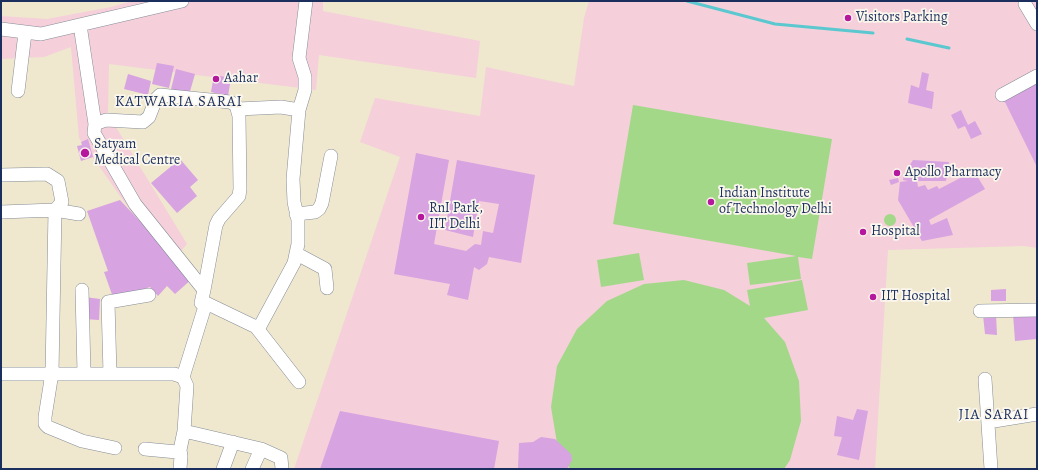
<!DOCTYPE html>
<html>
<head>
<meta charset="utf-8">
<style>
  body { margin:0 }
  #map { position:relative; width:1038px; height:470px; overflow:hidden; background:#efe8ce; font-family:Alegreya,serif }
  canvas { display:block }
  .frame { position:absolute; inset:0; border:2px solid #1b2f5e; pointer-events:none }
</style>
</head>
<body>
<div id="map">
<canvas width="1038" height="470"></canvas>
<div class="frame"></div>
</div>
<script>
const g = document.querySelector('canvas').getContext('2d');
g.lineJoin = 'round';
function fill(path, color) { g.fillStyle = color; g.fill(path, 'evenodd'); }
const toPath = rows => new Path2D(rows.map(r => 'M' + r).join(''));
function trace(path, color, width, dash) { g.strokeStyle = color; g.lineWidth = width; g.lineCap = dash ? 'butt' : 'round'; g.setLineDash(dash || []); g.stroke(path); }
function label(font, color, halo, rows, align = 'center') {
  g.font = font + ' Alegreya,serif'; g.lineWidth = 3.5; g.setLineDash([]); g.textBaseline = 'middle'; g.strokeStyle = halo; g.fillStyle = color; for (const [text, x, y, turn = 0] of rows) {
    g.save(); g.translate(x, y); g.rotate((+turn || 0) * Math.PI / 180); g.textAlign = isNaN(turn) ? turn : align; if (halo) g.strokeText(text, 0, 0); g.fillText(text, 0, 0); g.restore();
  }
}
fill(toPath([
  [132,1,323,1,323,11,480,41,476,78,319,55,316,90,109,64,108,114,187,244,169,265,79,138,71,47,44,57,1,59,1,16,47,19,111,7],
  [589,1,1037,1,1037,248,1024,246,888,250,875,469,294,469,400,157,360,142,375,98,480,116,486,67,574,86,584,18]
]), '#f5cfda');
fill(toPath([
  [633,105,832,139,812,259,798,257,801,279,750,285,747,263,796,256,613,224],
  '884 220a6 6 0 1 1 12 0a6 6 0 1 1-12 0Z',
  [639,253,644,280,601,287,597,260],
  [684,280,724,290,750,306,747,290,802,280,808,310,764,318,785,342,799,381,801,421,790,460,784,469,570,469,558,449,551,407,557,366,577,329,607,301,644,284]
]), '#a3d889');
trace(toPath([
  [687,1,775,24,873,33],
  [907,39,949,48]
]), '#5bc8d0', 3);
fill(toPath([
  [157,63,174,66,169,88,152,84],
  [176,69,195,74,189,95,171,89],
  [922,72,929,74,926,90,934,92,932,109,908,103,911,85,919,88],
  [128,74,151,81,148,95,124,89],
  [214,75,231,78,228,96,211,92],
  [1037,78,1037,167,1004,100],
  [961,110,968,125,975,121,982,134,971,139,965,126,958,129,951,115],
  [88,139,93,157,81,161,77,146,82,145,81,142],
  [416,153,449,160,434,244,466,251,475,244,481,245,483,231,493,233,499,204,479,201,473,237,445,230,457,160,535,175,521,263,489,257,487,264,479,270,474,267,468,300,447,295,450,284,394,274],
  [180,159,198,180,190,187,197,196,177,213,151,183],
  [913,160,949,162,946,181,917,181,918,187,925,185,928,190,937,186,939,189,974,171,985,189,929,220,931,225,947,218,953,235,922,241,898,200,900,182,908,181,903,180,904,174],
  [898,178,899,182,891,185,889,180],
  [120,200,193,278,175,294,167,286,158,296,150,287,114,300,104,272,108,271,87,211],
  [1006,289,1006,301,991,301,991,290],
  [85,297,100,299,99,320,84,319],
  [996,314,997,335,985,334,983,315],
  [1013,314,1037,314,1037,339,1015,341],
  [857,409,868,411,859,460,837,455,842,437,834,436,837,416,853,420],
  [340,411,499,441,494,469,320,469],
  [541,437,555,439,571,454,572,460,567,469,518,469,519,443,533,442]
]), '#d7a3e1');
const minor = toPath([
  [1025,4,1037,24],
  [80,25,95,124],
  [1,29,41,34,182,1],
  [18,91,25,33],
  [1002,95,1037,76],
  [238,109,281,107,299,110],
  [1,175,47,174,58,181,62,202,55,210],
  [55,210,79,214],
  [1,212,55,210,52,373,45,417,45,424,48,427,82,441,115,448],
  [296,214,315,212,319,209,322,203,331,156],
  [297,254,325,269,327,288],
  [82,290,84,373],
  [204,290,135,204,94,133,95,124,106,120,143,122,149,117,156,99,160,95,230,102,236,105,239,116,240,189,239,196,219,219,216,225,204,290,201,303,206,303,254,326,260,326,294,263,298,244,298,220,294,202,293,179,299,110,305,90,305,77,299,58,306,1],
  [980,311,1037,310],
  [256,327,299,382],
  [1,374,174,374,183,377,187,386,184,431,180,450,177,452,145,449],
  [110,374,108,302,149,295],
  [183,377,206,303],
  [985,379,991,469],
  [988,422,1037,414],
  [184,431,261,449,281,458,282,469],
  [180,469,181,456,180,450],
  [223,469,233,442],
  [252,469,261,449]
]);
trace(minor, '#858c96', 14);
trace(minor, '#fff', 13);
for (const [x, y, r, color] of [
  [848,18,4,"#b5179e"],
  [216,79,4,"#b5179e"],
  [85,153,5,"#b5179e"],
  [897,173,4,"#b5179e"],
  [711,202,4,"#b5179e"],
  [421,217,4,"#b5179e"],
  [863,232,4,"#b5179e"],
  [873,297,4,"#b5179e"]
]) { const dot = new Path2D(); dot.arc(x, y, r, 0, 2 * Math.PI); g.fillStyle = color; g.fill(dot); trace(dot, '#fbf7ec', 1.5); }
label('14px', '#1b2f5e', '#fbf7ec', [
  ["Visitors Parking",856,18],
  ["Aahar",224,79],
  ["Satyam",94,145],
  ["Medical Centre",94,161],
  ["Apollo Pharmacy",905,173],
  ["Indian Institute",719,194],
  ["of Technology Delhi",719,210],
  ["RnI Park,",429,209],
  ["IIT Delhi",429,225],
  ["Hospital",871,232],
  ["IIT Hospital",881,297]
], 'left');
g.letterSpacing = '1px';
label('15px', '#1b2f5e', '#fbf7ec', [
  ["KATWARIA SARAI",179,102],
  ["JIA SARAI",994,415]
]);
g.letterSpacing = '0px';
</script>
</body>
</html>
